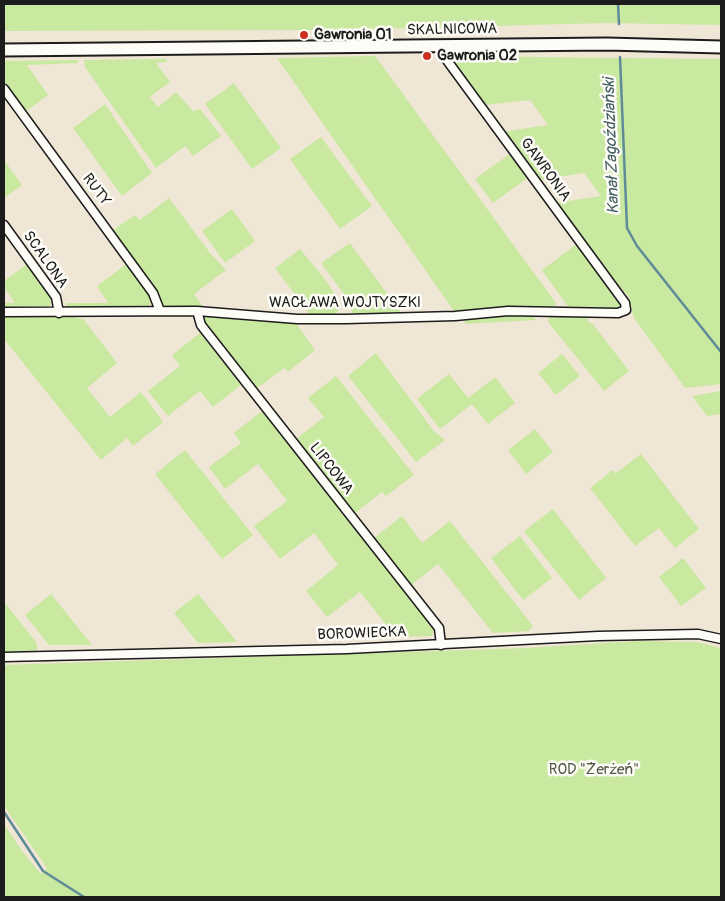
<!DOCTYPE html>
<html>
<head>
<meta charset="utf-8">
<style>
  body { margin:0 }
  #map { position:relative; width:725px; height:901px; overflow:hidden; background:#f0e6d5; font-family:Pangolin,sans-serif }
  canvas { display:block }
  .frame { position:absolute; inset:0; border:5px solid #1c1c1c; pointer-events:none }
</style>
</head>
<body>
<div id="map">
<canvas width="725" height="901"></canvas>
<div class="frame"></div>
</div>
<script>
const g = document.querySelector('canvas').getContext('2d');
g.lineJoin = 'round';
function fill(path, color) { g.fillStyle = color; g.fill(path, 'evenodd'); }
const toPath = rows => new Path2D(rows.map(r => 'M' + r).join(''));
function trace(path, color, width, dash) { g.strokeStyle = color; g.lineWidth = width; g.lineCap = dash ? 'butt' : 'round'; g.setLineDash(dash || []); g.stroke(path); }
function label(font, color, halo, rows, align = 'center') {
  g.font = font + ' Pangolin,sans-serif'; g.lineWidth = 5; g.setLineDash([]); g.textBaseline = 'middle'; g.strokeStyle = halo; g.fillStyle = color; for (const [text, x, y, turn = 0] of rows) {
    g.save(); g.translate(x, y); g.rotate((+turn || 0) * Math.PI / 180); g.textAlign = isNaN(turn) ? turn : align; if (halo) g.strokeText(text, 0, 0); g.fillText(text, 0, 0); g.restore();
  }
}
fill(toPath([
  [4,4,721,4,721,25,606,23,340,30,4,31],
  [375,56,556,303,555,308,515,308,456,314,277,58],
  [447,56,721,59,721,384,685,388,634,318,629,297,607,273,555,203,601,196,584,173,538,180,501,132,548,125,530,100,484,105],
  [166,59,167,62,156,63,170,82,150,97,158,107,176,92,193,111,200,109,221,136,193,156,185,146,156,168,85,67,84,60],
  [78,60,78,63,27,65,48,95,25,112,4,83,4,61],
  [234,83,281,148,252,169,205,104],
  [105,104,152,173,122,196,73,128],
  [321,137,372,206,340,229,290,159],
  [511,153,529,177,493,203,475,179],
  [4,160,22,185,4,198],
  [169,198,210,253,226,270,194,294,204,308,165,308,112,231,135,215,140,220],
  [232,209,255,241,225,263,202,231],
  [350,243,402,314,357,317,352,312,349,301,321,263],
  [578,243,622,305,621,308,617,309,569,308,542,270],
  [300,249,328,283,340,304,338,312,332,316,310,315,275,268],
  [129,262,149,291,152,299,150,305,144,308,68,309,66,303,108,303,97,286],
  [27,264,53,300,48,310,4,309,4,303,15,303,4,287,4,281],
  [503,314,532,315,536,320,466,324,464,321,466,319],
  [550,314,587,315,589,323,592,323,629,371,604,391,548,322],
  [4,315,76,317,84,320,117,363,87,388,110,417,141,392,163,422,133,446,127,438,101,460,4,339],
  [206,315,295,322,315,350,288,372,284,368,256,389,206,324,204,319],
  [200,333,241,385,213,407,200,391,168,416,148,391,180,366,172,355],
  [376,353,433,430,445,440,416,462,348,376],
  [562,354,580,376,556,395,538,373],
  [449,374,468,398,495,377,515,403,488,424,472,404,440,429,417,399],
  [336,376,414,475,386,496,382,492,354,514,296,439,324,417,308,398],
  [721,391,721,414,707,416,692,396],
  [262,411,434,630,432,636,396,637,360,592,327,617,306,591,338,565,314,533,280,559,254,526,287,501,258,464,225,489,209,467,241,443,234,433],
  [535,429,553,452,526,474,508,450],
  [185,450,253,535,222,559,155,474],
  [641,454,699,529,675,548,659,528,635,546,590,488,613,470,616,473],
  [553,509,606,578,579,600,524,531],
  [402,516,422,543,450,521,533,626,529,631,493,633,438,564,410,586,374,538],
  [520,536,552,578,523,600,491,558],
  [683,558,706,588,681,606,659,577],
  [51,594,92,645,49,645,25,615],
  [198,594,237,642,198,643,174,613],
  [4,602,37,643,37,653,8,654,4,652],
  [638,641,697,642,721,648,721,897,4,897,4,824,22,851,41,874,47,868,4,806,4,665,527,648]
]), '#c9e8a0');
trace(toPath([
  [618,4,619,24],
  [620,57,627,228,637,246,721,352],
  [4,812,43,871,84,897]
]), '#5f8b99', 2.5);
const street = toPath([
  [4,89,153,293,160,311],
  [4,225,56,297,59,313],
  [197,311,201,325,439,628,441,645],
  [4,312,197,311,297,319,346,319,455,316,508,311,618,313,626,310,625,303,446,59,444,45],
  [4,657,347,649,598,636,698,634,721,639]
]);
const secondary = toPath([
  [4,50,607,44,721,47]
]);
trace(street, '#1c1c1c', 11);
trace(secondary, '#1c1c1c', 15);
trace(street, '#fdfcf7', 8);
trace(secondary, '#fdfcf7', 11);
for (const [x, y, r, color] of [
  [304,35,5,"#c8321e"],
  [427,56,5,"#c8321e"]
]) { const dot = new Path2D(); dot.arc(x, y, r, 0, 2 * Math.PI); g.fillStyle = color; g.fill(dot); trace(dot, '#fdfcf7', 2); }
label('15px', '#1c1c1c', '#fdfcf7', [
  ["SKALNICOWA",452,30,-1],
  ["GAWRONIA",545,170,54],
  ["RUTY",96,190,53],
  ["SCALONA",45,260,55],
  ["WACŁAWA WOJTYSZKI",345,303],
  ["LIPCOWA",331,469,52],
  ["BOROWIECKA",362,634,-2]
]);
label('bold 15px', '#1c1c1c', '#fdfcf7', [
  ["Gawronia 01",314,35],
  ["Gawronia 02",437,56]
], 'left');
label('15px', '#505944', '#fdfcf7', [
  ["ROD \"Żerżeń\"",594,770]
]);
label('italic 16px', '#435d65', '#fdfcf7', [
  ["Kanał Zagoździański",612,146,-92]
]);
</script>
</body>
</html>
